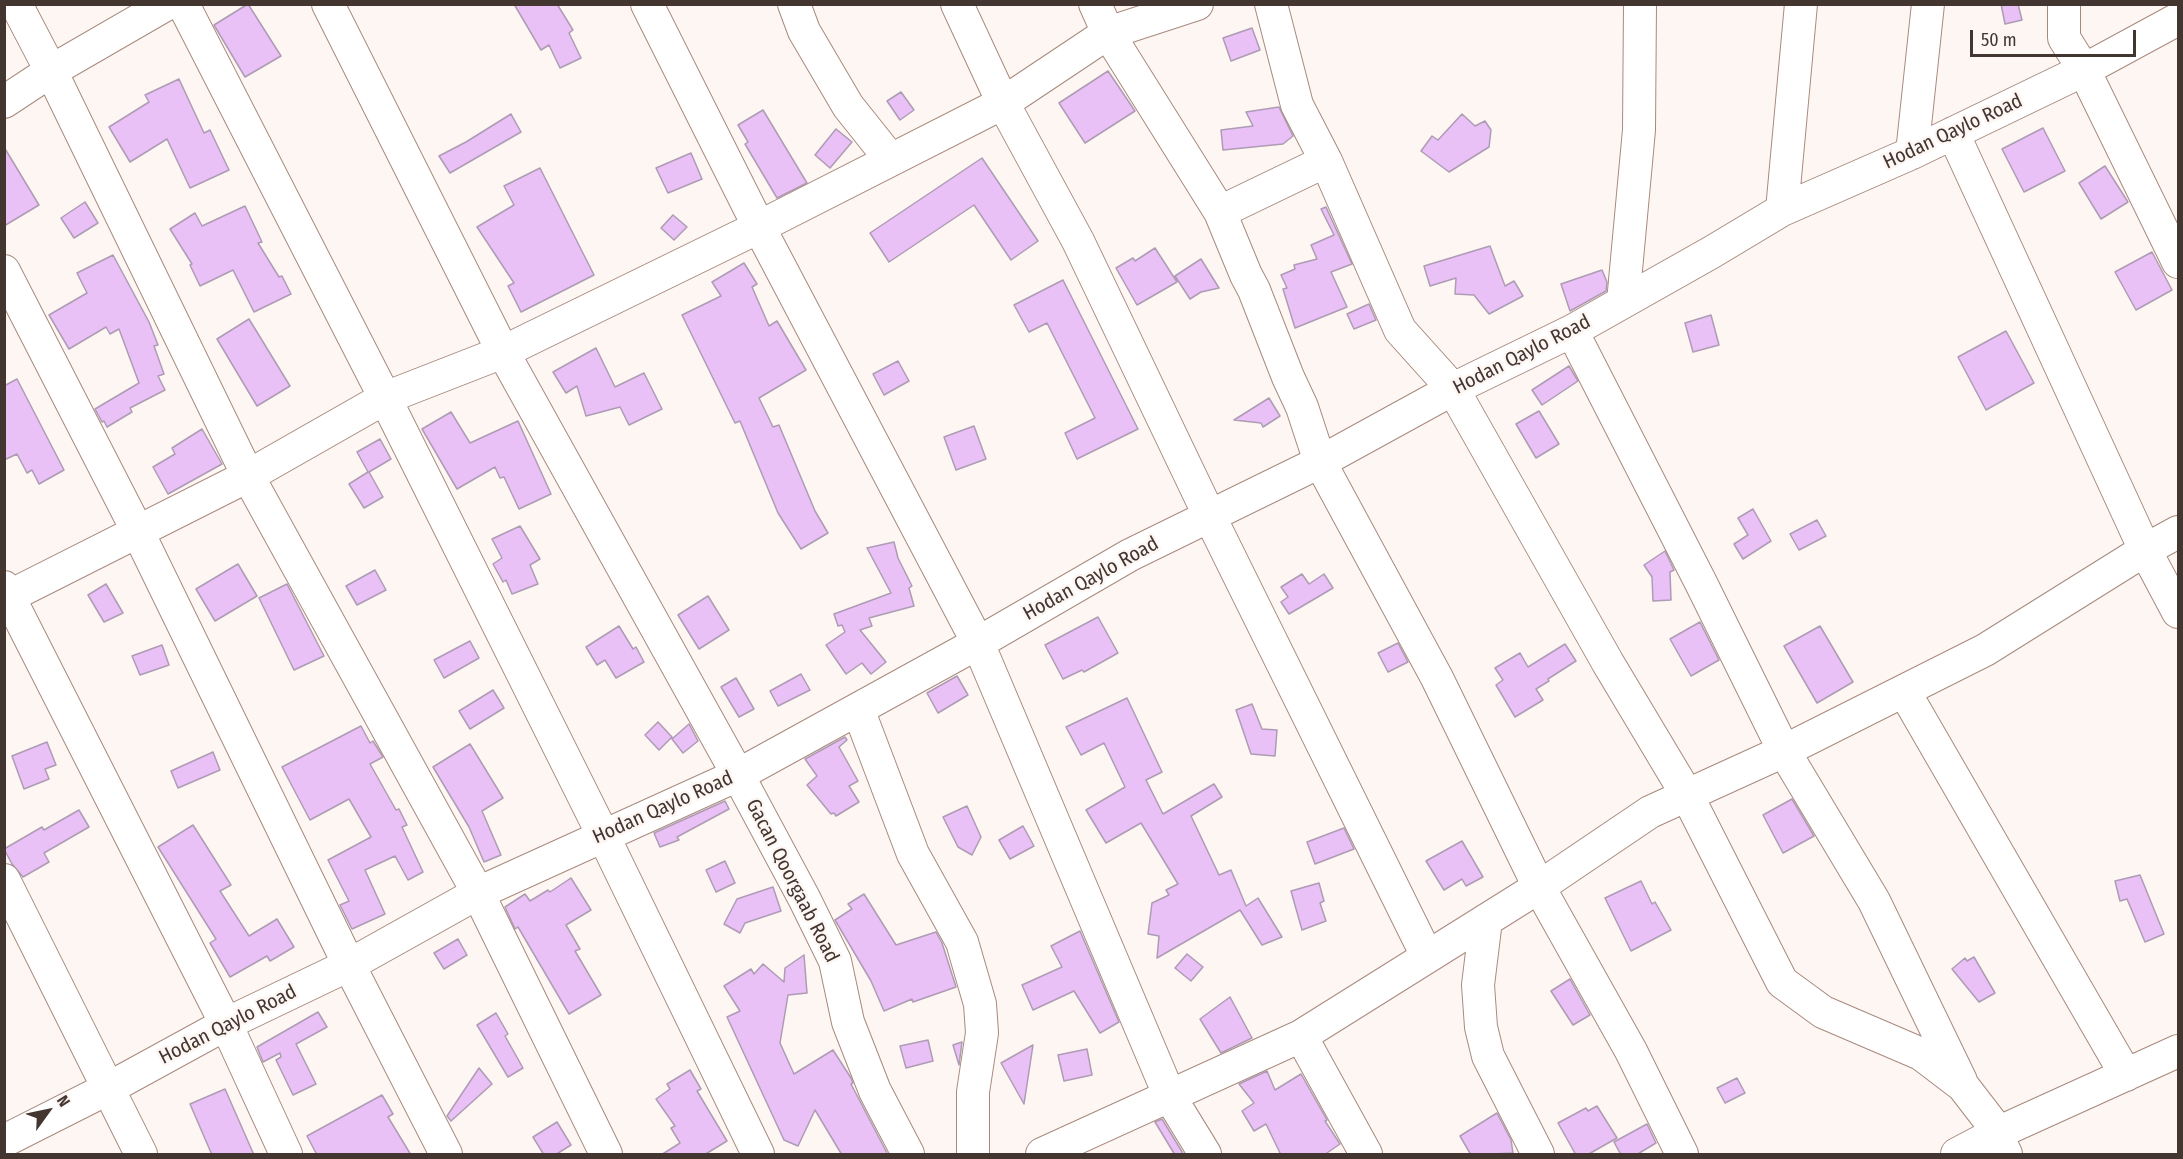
<!DOCTYPE html>
<html>
<head>
<meta charset="utf-8">
<style>
  body { margin:0 }
  #map { position:relative; width:2183px; height:1159px; overflow:hidden; background:#fdf6f3; font-family:"Fira Sans Condensed",sans-serif }
  canvas { display:block }
  .frame { position:absolute; inset:0; border:6px solid #433631; pointer-events:none }
  .north { position:absolute; left:18px; top:1081px; width:60px; height:60px; -webkit-text-stroke:4px #fdf6f3; paint-order:stroke; rotate:57deg; font-size:16px; font-weight:700; line-height:24px; text-align:center; color:#433631 }
  .north::after { content:''; display:block; margin:auto; width:21px; height:27px; background:#433631; clip-path:polygon(50% 0,100% 100%,50% 72%,0 100%) }
  .scale { position:absolute; left:1970px; top:30px; width:166px; height:27px; box-sizing:border-box; border:3px solid #433631; border-top:0; padding-left:8px; font-size:18px; line-height:21px; white-space:nowrap; color:#433631; -webkit-text-stroke:4px #fdf6f3; paint-order:stroke }
</style>
</head>
<body>
<div id="map">
<canvas width="2183" height="1159"></canvas>
<div class="frame"></div>
<div class="north">N</div>
<div class="scale">50 m</div>
</div>
<script>
const g = document.querySelector('canvas').getContext('2d');
g.lineJoin = 'round';
function fill(path, color) { g.fillStyle = color; g.fill(path, 'evenodd'); }
const toPath = rows => new Path2D(rows.map(r => 'M' + r).join(''));
function trace(path, color, width, dash) { g.strokeStyle = color; g.lineWidth = width; g.lineCap = dash ? 'butt' : 'round'; g.setLineDash(dash || []); g.stroke(path); }
function label(font, color, halo, rows, align = 'center') {
  g.font = font + ' "Fira Sans Condensed",sans-serif'; g.lineWidth = 5; g.setLineDash([]); g.textBaseline = 'middle'; g.strokeStyle = halo; g.fillStyle = color; for (const [text, x, y, turn = 0] of rows) {
    g.save(); g.translate(x, y); g.rotate((+turn || 0) * Math.PI / 180); g.textAlign = isNaN(turn) ? turn : align; if (halo) g.strokeText(text, 0, 0); g.fillText(text, 0, 0); g.restore();
  }
}
const building = toPath([
  [248,4,281,56,245,77,214,25,248,4],
  [514,4,557,4,573,30,569,33,581,58,560,68,549,45,541,50,514,4],
  [2001,4,2018,4,2022,20,2005,24,2001,4],
  [1252,28,1260,50,1231,61,1223,38,1252,28],
  [1108,71,1135,111,1085,143,1059,103,1108,71],
  [179,79,204,133,210,130,229,170,190,188,167,139,130,162,109,127,149,102,145,95,179,79],
  [901,92,914,110,900,120,887,101,901,92],
  [1279,107,1293,136,1283,144,1223,150,1221,130,1253,126,1246,112,1279,107],
  [763,110,807,183,777,198,745,144,748,142,738,125,763,110],
  [511,114,521,132,450,173,439,156,466,142,511,114],
  [1462,114,1475,126,1485,121,1491,130,1489,147,1449,172,1421,151,1432,136,1438,140,1462,114],
  [2043,128,2065,171,2024,192,2002,149,2043,128],
  [836,129,852,142,830,168,815,155,836,129],
  [4,147,39,205,4,226,4,147],
  [691,153,702,179,668,193,656,168,691,153],
  [982,158,1038,241,1011,260,974,205,889,262,870,233,982,158],
  [2105,166,2128,202,2101,219,2079,183,2105,166],
  [540,168,594,275,521,312,508,286,514,283,477,227,514,205,504,186,540,168],
  [85,202,98,223,74,238,61,218,85,202],
  [245,206,262,242,258,243,279,277,282,276,291,294,254,312,233,270,200,286,190,265,192,264,170,229,195,213,202,226,245,206],
  [1326,207,1352,264,1331,272,1347,307,1295,328,1283,289,1287,288,1281,275,1295,269,1294,265,1317,259,1311,245,1334,235,1321,209,1326,207],
  [673,215,687,227,674,240,661,228,673,215],
  [1490,246,1505,286,1514,281,1523,296,1489,314,1474,295,1455,294,1456,278,1430,286,1424,266,1490,246],
  [1155,248,1177,282,1137,305,1116,268,1133,258,1135,261,1155,248],
  [2152,252,2172,290,2136,310,2115,272,2152,252],
  [113,255,149,322,158,345,154,346,164,374,158,376,165,390,130,408,132,412,107,427,104,421,102,422,95,409,139,383,119,329,110,334,106,327,69,349,49,315,87,293,77,273,113,255],
  [1201,259,1219,288,1201,292,1190,299,1175,276,1201,259],
  [744,263,757,284,752,287,769,326,777,321,806,370,759,398,773,427,779,425,815,511,828,533,801,549,778,513,740,421,735,423,682,315,721,296,712,282,744,263],
  [1602,270,1607,282,1606,291,1570,311,1561,284,1602,270],
  [1063,280,1138,429,1077,459,1065,433,1095,418,1047,323,1029,332,1014,305,1063,280],
  [1369,304,1376,320,1354,329,1347,314,1369,304],
  [1711,315,1719,345,1693,352,1685,323,1711,315],
  [249,319,290,386,257,406,217,339,249,319],
  [2006,331,2034,383,1986,410,1958,357,2006,331],
  [596,348,615,387,644,373,662,409,629,425,620,407,586,416,577,386,566,393,553,372,596,348],
  [898,361,909,381,884,395,873,374,898,361],
  [1569,366,1578,381,1542,405,1532,390,1569,366],
  [17,379,64,470,39,484,32,470,27,473,17,454,4,460,4,386,17,379],
  [1269,398,1280,416,1263,427,1261,423,1234,420,1269,398],
  [1539,411,1559,444,1536,458,1516,424,1539,411],
  [451,412,470,443,518,421,551,494,519,509,504,477,500,478,495,467,457,489,422,429,451,412],
  [974,426,986,459,956,470,944,437,974,426],
  [202,429,222,464,168,494,153,467,175,454,172,448,202,429],
  [380,439,391,459,369,472,383,497,364,508,349,484,368,472,357,452,380,439],
  [1753,509,1771,541,1743,559,1734,544,1748,535,1738,518,1753,509],
  [1817,520,1826,536,1799,550,1790,534,1817,520],
  [520,526,540,559,530,565,538,584,512,594,506,580,503,582,493,564,502,558,492,539,520,526],
  [894,542,898,558,912,586,909,588,914,606,869,618,872,626,860,630,886,662,871,674,862,663,846,674,826,645,845,632,842,625,838,626,834,614,891,593,867,548,894,542],
  [1665,551,1674,570,1670,572,1671,600,1653,601,1652,577,1644,565,1665,551],
  [238,564,257,596,215,621,196,589,238,564],
  [375,570,386,590,357,605,346,586,375,570],
  [1302,574,1309,584,1324,574,1333,588,1289,614,1281,602,1288,597,1281,587,1302,574],
  [106,584,123,613,104,622,88,595,106,584],
  [287,584,324,656,294,670,259,598,287,584],
  [708,596,729,630,699,649,678,615,708,596],
  [1098,617,1118,653,1084,672,1082,670,1063,679,1045,645,1098,617],
  [1700,622,1719,660,1691,676,1670,639,1700,622],
  [619,626,633,649,636,647,644,662,616,678,605,660,597,665,586,647,619,626],
  [1820,626,1853,682,1817,703,1784,646,1820,626],
  [470,641,479,658,444,678,434,660,470,641],
  [1398,643,1408,662,1388,672,1378,653,1398,643],
  [1565,644,1576,661,1548,679,1549,681,1536,689,1543,700,1515,717,1496,685,1503,680,1495,668,1520,653,1528,667,1565,644],
  [162,645,169,665,140,675,132,656,162,645],
  [801,674,810,690,778,706,770,691,801,674],
  [957,676,968,695,938,713,927,693,957,676],
  [736,678,754,709,739,717,721,687,736,678],
  [493,690,504,708,470,729,459,711,493,690],
  [1127,698,1162,772,1146,780,1163,814,1214,784,1222,797,1191,816,1219,875,1231,870,1246,906,1258,898,1282,937,1262,945,1240,910,1157,958,1159,936,1148,934,1152,903,1169,895,1166,890,1178,884,1141,823,1106,843,1086,810,1125,787,1104,743,1081,755,1066,727,1127,698],
  [1252,704,1262,729,1277,730,1275,756,1251,754,1236,710,1252,704],
  [658,722,672,737,659,750,645,735,658,722],
  [689,724,698,741,683,753,672,739,689,724],
  [361,726,370,743,373,741,383,757,370,764,396,810,399,809,407,825,402,827,423,872,408,880,395,856,365,870,385,914,352,929,340,905,349,901,328,860,371,837,349,799,310,820,282,767,361,726],
  [845,737,847,740,839,747,858,781,849,786,859,802,836,816,834,813,831,814,807,785,817,776,805,759,845,737],
  [47,742,56,765,45,769,49,779,24,789,12,756,47,742],
  [470,744,503,798,482,811,501,855,484,862,469,827,433,767,470,744],
  [213,752,220,770,178,788,171,771,213,752],
  [1792,799,1814,836,1783,853,1763,815,1792,799],
  [725,801,729,809,677,837,679,840,660,847,654,833,725,801],
  [967,806,981,837,972,855,958,847,943,817,967,806],
  [79,810,89,827,44,853,49,862,23,877,12,864,4,849,42,827,44,830,79,810],
  [193,825,231,885,220,891,249,936,277,919,294,947,270,961,267,956,230,977,210,943,216,939,158,847,193,825],
  [1023,826,1034,846,1010,859,999,840,1023,826],
  [1344,828,1354,849,1315,864,1307,842,1344,828],
  [1462,841,1483,877,1466,886,1462,879,1444,890,1426,861,1462,841],
  [725,861,735,883,716,892,706,870,725,861],
  [2140,875,2164,934,2145,942,2127,899,2120,901,2115,881,2140,875],
  [571,878,591,910,566,925,580,949,575,951,601,995,569,1014,518,927,515,929,505,907,525,894,530,901,548,890,550,892,571,878],
  [1641,881,1652,904,1655,902,1671,930,1631,951,1605,898,1641,881],
  [1319,883,1324,901,1320,903,1326,921,1302,930,1291,891,1319,883],
  [773,887,781,911,745,923,740,933,724,924,737,899,773,887],
  [864,894,896,945,936,932,942,943,956,987,913,1002,912,999,884,1011,871,981,835,920,852,909,848,904,864,894],
  [1080,931,1119,1022,1100,1033,1074,991,1033,1010,1022,985,1062,967,1051,946,1080,931],
  [458,939,467,955,444,969,434,953,458,939],
  [1187,954,1203,967,1191,981,1175,968,1187,954],
  [804,955,807,993,788,995,780,1043,794,1074,833,1050,851,1078,853,1083,851,1084,888,1155,842,1155,815,1110,798,1146,784,1140,727,1017,740,1011,724,986,751,969,754,974,763,964,784,982,785,968,804,955],
  [1974,957,1995,993,1979,1002,1952,969,1965,958,1967,961,1974,957],
  [1570,979,1590,1015,1573,1025,1551,991,1570,979],
  [1230,997,1252,1038,1221,1053,1200,1019,1230,997],
  [318,1012,327,1027,296,1044,316,1084,293,1095,276,1060,281,1057,280,1053,263,1062,257,1047,318,1012],
  [496,1013,508,1034,505,1036,523,1068,508,1077,477,1025,496,1013],
  [928,1040,933,1061,906,1068,900,1046,928,1040],
  [962,1042,959,1065,953,1045,962,1042],
  [1033,1045,1024,1104,1001,1063,1033,1045],
  [1087,1049,1092,1075,1064,1081,1058,1055,1087,1049],
  [479,1068,492,1084,451,1121,447,1116,479,1068],
  [690,1070,701,1089,697,1091,727,1141,704,1155,661,1155,680,1143,671,1128,675,1126,656,1099,670,1089,667,1084,690,1070],
  [1267,1071,1275,1090,1301,1074,1327,1120,1325,1121,1340,1144,1324,1155,1281,1155,1266,1124,1254,1131,1242,1111,1254,1103,1239,1084,1267,1071],
  [1737,1078,1745,1093,1725,1103,1717,1088,1737,1078],
  [225,1089,254,1155,212,1155,190,1104,225,1089],
  [382,1095,393,1114,388,1117,411,1155,317,1155,307,1136,382,1095],
  [1597,1106,1617,1138,1587,1155,1576,1155,1558,1123,1586,1108,1588,1111,1597,1106],
  [1497,1113,1511,1140,1513,1153,1471,1155,1460,1136,1497,1113],
  [1162,1119,1184,1155,1175,1155,1155,1122,1162,1119],
  [557,1122,571,1145,555,1155,544,1155,533,1137,557,1122],
  [1647,1124,1656,1143,1636,1155,1621,1155,1614,1142,1647,1124]
]);
fill(building, '#e9c1f6');
trace(building, '#ae9bb4', 1.5);
const minor = toPath([
  [16,4,51,71,248,476,478,893,606,1154],
  [183,4,385,398,603,835,758,1154],
  [328,4,503,352,738,775,804,898,835,961,848,1022,875,1091,908,1154],
  [647,4,759,227,978,643,1170,1097,1205,1154],
  [794,4,804,31,848,106,891,160],
  [957,4,1003,103,1078,241,1210,517,1427,956],
  [1095,4,1108,33,1220,212,1246,275,1254,290,1288,377,1302,407,1320,462,1437,678,1539,887,1631,1051,1682,1154],
  [1271,4,1297,105,1326,161,1400,330,1453,389,1608,663,1687,795,1782,982,1823,1012,1921,1054,1963,1086,1990,1121,2006,1154],
  [2064,4,2064,38,2084,70,2178,262],
  [4,102,51,71,167,4],
  [1953,133,2145,550,2178,612],
  [1912,153,1928,4],
  [1782,210,1801,4],
  [1220,212,1326,161],
  [4,271,138,532,349,965,446,1154],
  [1623,302,1639,130,1640,4],
  [1572,331,1701,583,1784,751,1874,901,1961,1081],
  [4,587,226,1024,286,1154],
  [4,599,248,476,385,398,503,352,759,227,1003,103,1108,33,1197,4],
  [1904,691,2126,1075],
  [858,709,913,854,962,942,980,1004,982,1033,973,1092,973,1154],
  [4,880,141,1154],
  [1486,920,1478,985,1481,1027,1488,1056,1538,1154],
  [1301,1036,1366,1154],
  [4,1141,109,1088,226,1024,349,965,478,893,738,775,978,643,1130,555,1320,462,1453,389,1572,331,1712,252,1782,210,1912,153,2084,70,2178,19],
  [1042,1154,1301,1036,1539,887,1650,812,1784,751,1985,650,2145,550,2178,532],
  [1957,1154,1995,1134,2178,1051]
]);
trace(minor, '#a88a7d', 34);
trace(minor, '#fff', 32);
label('20px', '#433631', '#fdf6f3', [
  ["Hodan Qaylo Road",1953,132,-25],
  ["Hodan Qaylo Road",1522,355,-27],
  ["Hodan Qaylo Road",1091,579,-29],
  ["Hodan Qaylo Road",663,808,-24],
  ["Gacan Qoorgaab Road",792,881,63],
  ["Hodan Qaylo Road",228,1025,-27]
]);
</script>
</body>
</html>
